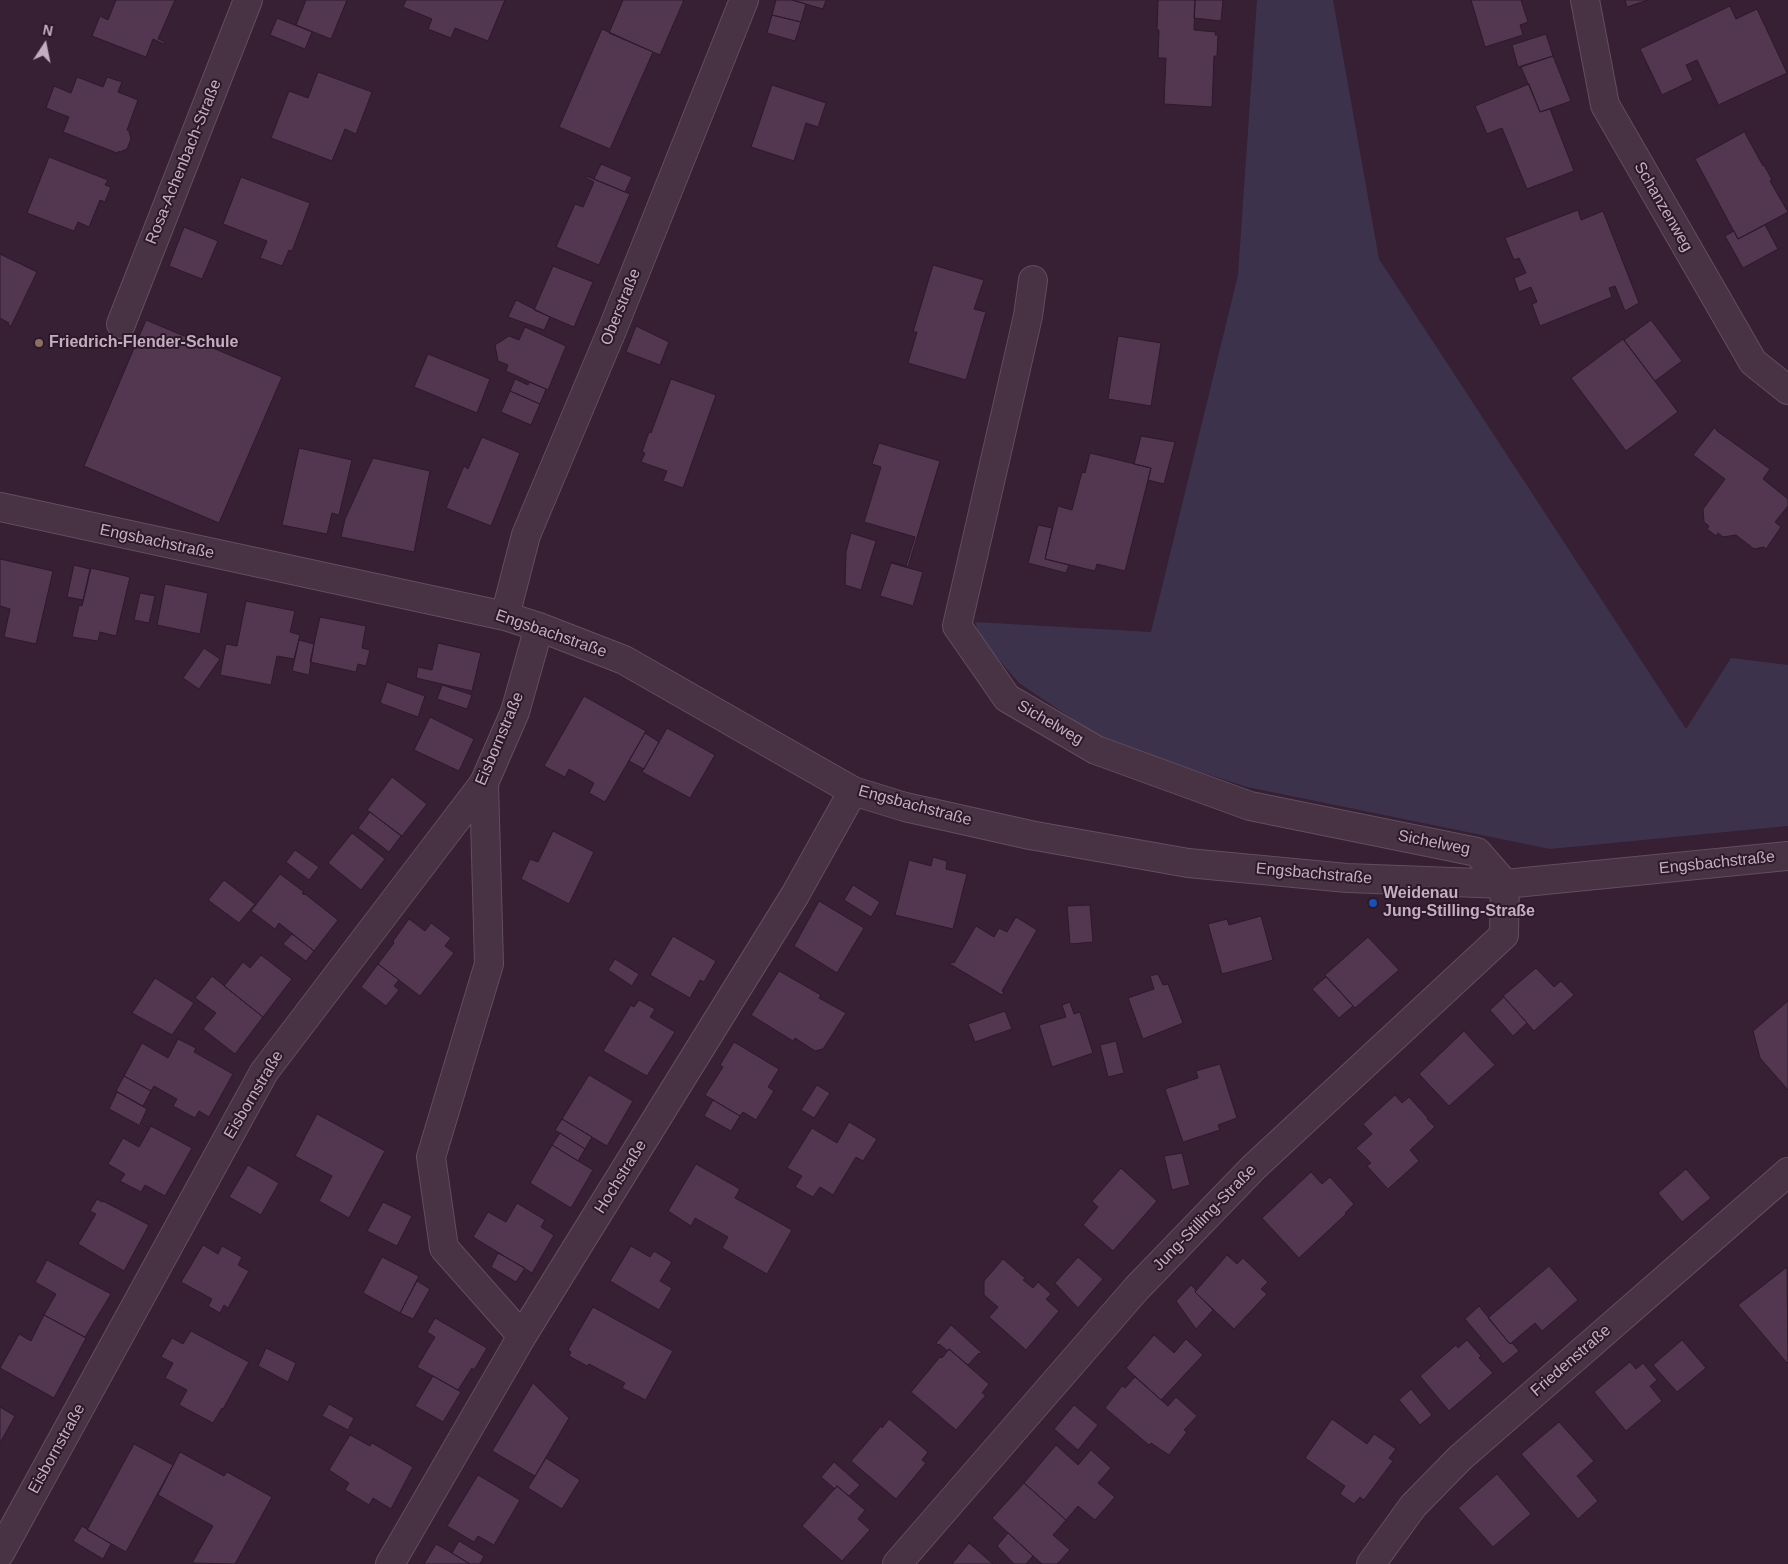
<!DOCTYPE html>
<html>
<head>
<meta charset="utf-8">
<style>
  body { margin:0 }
  #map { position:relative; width:1788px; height:1564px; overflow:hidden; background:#371f34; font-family:Helvetica,sans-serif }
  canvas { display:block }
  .north { position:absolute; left:20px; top:20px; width:50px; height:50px; -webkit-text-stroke:4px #2c192a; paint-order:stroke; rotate:11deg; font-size:14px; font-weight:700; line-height:20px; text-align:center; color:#c5adc1 }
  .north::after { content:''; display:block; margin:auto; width:18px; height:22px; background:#c5adc1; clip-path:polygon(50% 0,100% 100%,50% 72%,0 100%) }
</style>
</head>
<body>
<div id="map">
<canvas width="1788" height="1564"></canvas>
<div class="north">N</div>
</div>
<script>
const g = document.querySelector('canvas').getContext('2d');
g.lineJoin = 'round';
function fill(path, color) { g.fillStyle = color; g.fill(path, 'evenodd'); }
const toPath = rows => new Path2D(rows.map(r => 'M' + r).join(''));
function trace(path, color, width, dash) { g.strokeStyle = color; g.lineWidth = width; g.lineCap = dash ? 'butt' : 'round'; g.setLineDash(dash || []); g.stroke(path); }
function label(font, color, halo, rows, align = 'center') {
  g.font = font + ' Helvetica,sans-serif'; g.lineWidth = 4; g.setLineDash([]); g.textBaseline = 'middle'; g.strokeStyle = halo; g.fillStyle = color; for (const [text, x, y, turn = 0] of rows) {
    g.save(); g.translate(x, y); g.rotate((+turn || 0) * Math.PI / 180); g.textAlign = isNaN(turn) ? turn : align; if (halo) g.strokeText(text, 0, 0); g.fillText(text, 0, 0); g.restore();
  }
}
fill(toPath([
  [1257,0,1333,0,1379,259,1686,729,1731,658,1788,665,1788,826,1550,849,1247,787,1105,741,1019,683,981,639,975,622,1151,632,1238,275]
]), '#3c324c');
const building = toPath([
  [116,0,175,0,158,39,165,42,164,44,153,39,146,57,92,36,100,16,108,20,116,0],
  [306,0,347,0,331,39,296,25,306,0],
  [406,0,505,0,488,41,455,28,451,38,428,29,432,19,403,7,406,0],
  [623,0,684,0,660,55,609,33,623,0],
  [776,0,792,0,806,4,801,22,772,15,776,0],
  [792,0,826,0,823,9,792,0],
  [1158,0,1195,0,1194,30,1216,32,1215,35,1218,35,1217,56,1214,56,1212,107,1164,104,1166,58,1158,58,1159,30,1157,30,1158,0],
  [1195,0,1223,0,1221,21,1194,18,1195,0],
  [1471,0,1521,0,1528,22,1520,25,1523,35,1485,47,1471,0],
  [1625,0,1648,0,1627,7,1625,0],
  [1730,6,1736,19,1757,9,1787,73,1714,107,1713,106,1718,104,1697,60,1686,65,1693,80,1662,95,1640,49,1730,6],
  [772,15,801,22,795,41,767,33,772,15],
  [277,18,312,32,305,49,270,35,277,18],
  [602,29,653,52,610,149,559,127,602,29],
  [1546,34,1553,56,1518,67,1512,45,1546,34],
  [1553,56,1571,101,1540,112,1521,67,1553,56],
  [318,72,372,92,356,134,345,129,332,161,271,138,289,91,308,98,318,72],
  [77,77,103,87,107,77,122,82,118,92,138,100,127,130,129,131,131,139,127,149,120,152,119,151,117,153,63,132,69,117,46,108,54,86,71,93,77,77],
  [1529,84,1540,112,1550,109,1574,171,1527,189,1502,128,1487,134,1475,106,1529,84],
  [772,85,826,103,818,127,806,123,794,161,751,147,772,85],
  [1746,131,1745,133,1763,166,1764,165,1772,180,1770,181,1788,212,1738,239,1695,159,1746,131],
  [49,157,108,180,105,185,111,187,105,202,100,200,89,227,78,222,74,231,27,213,49,157],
  [601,164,632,177,625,192,594,179,601,164],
  [586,176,630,194,599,265,556,247,575,204,583,207,594,182,586,178,586,176],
  [241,177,310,203,292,251,289,250,282,266,260,258,267,241,223,224,241,177],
  [1578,210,1581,220,1603,211,1639,303,1625,311,1615,286,1609,288,1612,297,1540,326,1532,304,1537,302,1531,287,1519,292,1514,278,1526,273,1519,258,1514,260,1505,238,1578,210],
  [1765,225,1778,249,1743,268,1725,236,1734,231,1738,239,1765,225],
  [184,227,218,241,202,279,169,266,184,227],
  [0,254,37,272,11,326,8,325,9,323,0,318,0,254],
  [933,265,984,280,974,309,986,312,966,380,908,363,917,332,913,332,933,265],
  [553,266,593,282,574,327,534,310,553,266],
  [516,300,550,317,544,330,508,317,516,300],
  [146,320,282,377,219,523,84,466,146,320],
  [1651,320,1682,361,1655,381,1624,340,1651,320],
  [636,326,669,342,660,365,626,352,636,326],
  [525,327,566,346,548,390,506,371,508,365,498,361,495,345,509,336,519,340,525,327],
  [1118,336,1161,343,1151,406,1108,399,1118,336],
  [1623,339,1678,412,1626,451,1571,378,1623,339],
  [428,354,490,379,477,413,414,387,428,354],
  [515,379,528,385,529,382,546,389,540,404,510,391,515,379],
  [671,379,716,395,683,488,663,481,667,471,641,462,645,453,642,452,649,432,651,433,671,379],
  [510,391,540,404,531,425,501,412,510,391],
  [1715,427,1717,431,1770,469,1763,479,1788,499,1788,506,1775,522,1781,527,1766,549,1764,547,1754,549,1736,535,1723,537,1718,533,1716,536,1707,529,1709,526,1704,522,1703,509,1725,479,1693,455,1715,427],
  [1141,436,1175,442,1164,484,1148,480,1151,468,1134,464,1141,436],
  [482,437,520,453,491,526,446,508,464,466,468,469,482,437],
  [879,443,940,461,908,567,891,562,906,566,915,537,864,522,881,467,872,464,879,443],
  [299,448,352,460,339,515,332,513,327,534,282,525,299,448],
  [1090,453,1151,468,1125,571,1097,564,1095,571,1045,559,1058,506,1072,510,1082,472,1085,473,1090,453],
  [373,458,430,471,414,552,341,537,345,519,373,458],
  [1038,525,1052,528,1045,559,1069,565,1066,573,1028,563,1038,525],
  [851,533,876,541,861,590,845,585,846,552,851,533],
  [0,559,53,571,36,644,4,637,10,609,0,606,0,559],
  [891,563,923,572,913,606,880,596,891,563],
  [74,565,90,569,83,600,67,597,74,565],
  [91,568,130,577,116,636,100,632,98,641,72,637,79,605,82,606,91,568],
  [165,584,208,593,200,634,157,625,165,584],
  [140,593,155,596,149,623,134,620,140,593],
  [246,601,295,611,290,632,300,635,294,659,277,656,271,685,220,675,226,644,237,646,246,601],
  [320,617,366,626,362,648,370,650,366,666,358,664,356,672,310,662,320,617],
  [299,640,314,644,309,675,292,671,299,640],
  [438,643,481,653,472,691,416,678,418,667,432,670,438,643],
  [204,648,220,659,199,689,183,678,204,648],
  [387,682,425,696,418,717,380,703,387,682],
  [442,685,472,695,467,709,437,699,442,685],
  [584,696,646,731,605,802,589,793,594,783,569,769,565,777,544,766,584,696],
  [430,717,474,739,459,771,414,750,430,717],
  [667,728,715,755,690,798,642,772,667,728],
  [645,733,659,742,644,769,629,761,645,733],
  [392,777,427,804,402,836,367,810,392,777],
  [370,812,401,836,389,852,358,828,370,812],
  [553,831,594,852,569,904,521,879,530,859,538,862,553,831],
  [352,833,385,859,361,890,328,863,352,833],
  [295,850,319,867,309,880,286,862,295,850],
  [933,857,947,861,946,869,967,874,953,929,895,915,909,860,931,866,933,857],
  [280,874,304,892,302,893,304,895,305,894,338,920,314,951,279,923,275,929,251,911,280,874],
  [224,880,255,904,239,923,208,900,224,880],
  [853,885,880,902,871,917,844,900,853,885],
  [819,901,864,928,837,973,794,946,819,901],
  [1090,905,1093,942,1070,944,1067,906,1090,905],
  [1261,916,1273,960,1222,974,1208,924,1227,919,1229,925,1261,916],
  [1016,917,1037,930,1002,991,1004,992,1002,995,950,964,951,962,954,963,976,926,994,937,999,928,1007,932,1016,917],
  [409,919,425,931,431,923,451,938,445,946,454,953,420,996,378,964,394,943,393,941,409,919],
  [292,934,314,951,306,961,283,944,292,934],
  [673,936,716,961,704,982,700,980,690,998,650,975,673,936],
  [1368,937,1399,970,1355,1008,1325,975,1368,937],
  [261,955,292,979,263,1017,224,986,243,962,250,968,261,955],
  [615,959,639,974,632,986,608,970,615,959],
  [378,964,399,980,394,986,399,990,386,1006,361,987,378,964],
  [1536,968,1554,987,1561,981,1574,995,1534,1031,1503,996,1536,968],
  [779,971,821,995,819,998,846,1013,823,1049,815,1051,795,1038,793,1041,751,1015,779,971],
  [1158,974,1163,985,1168,984,1183,1023,1143,1039,1128,998,1154,989,1150,976,1158,974],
  [212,976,263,1017,235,1054,203,1029,216,1013,195,998,212,976],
  [1326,977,1353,1006,1339,1018,1312,989,1326,977],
  [155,978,194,1003,172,1035,132,1013,155,978],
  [1504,997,1527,1023,1513,1036,1490,1010,1504,997],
  [639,1000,655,1009,650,1017,675,1032,647,1076,603,1051,631,1005,634,1007,639,1000],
  [1788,1001,1788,1090,1760,1058,1753,1031,1788,1001],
  [1070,1002,1074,1014,1080,1012,1093,1053,1052,1067,1039,1025,1066,1017,1062,1005,1070,1002],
  [1005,1011,1012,1029,975,1042,968,1024,1005,1011],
  [1464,1031,1495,1065,1449,1106,1419,1074,1464,1031],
  [178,1039,196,1048,194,1052,233,1074,209,1117,199,1111,195,1118,173,1106,177,1099,154,1086,151,1091,124,1076,142,1043,168,1058,178,1039],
  [1116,1041,1124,1073,1108,1077,1100,1045,1116,1041],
  [734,1042,779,1069,768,1087,774,1091,756,1120,743,1112,740,1116,705,1095,723,1067,720,1065,734,1042],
  [1220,1064,1237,1118,1218,1125,1220,1130,1183,1142,1165,1089,1198,1078,1196,1071,1220,1064],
  [589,1075,633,1101,607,1146,562,1119,589,1075],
  [124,1076,151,1091,143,1106,116,1091,124,1076],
  [817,1085,830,1093,814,1118,801,1110,817,1085],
  [117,1092,147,1109,140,1124,149,1129,148,1130,109,1109,117,1092],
  [1395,1095,1402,1103,1409,1097,1428,1118,1427,1119,1435,1127,1410,1150,1419,1161,1388,1189,1367,1166,1371,1163,1356,1148,1372,1134,1363,1124,1395,1095],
  [713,1100,740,1116,731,1131,704,1116,713,1100],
  [317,1114,385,1151,349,1218,319,1201,332,1176,295,1156,317,1114],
  [562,1119,592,1137,585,1149,555,1130,562,1119],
  [849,1122,877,1139,863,1161,856,1157,833,1195,820,1187,813,1197,795,1187,802,1176,787,1168,812,1128,837,1143,849,1122],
  [151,1126,192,1148,165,1196,145,1185,141,1192,120,1181,125,1174,108,1164,123,1138,139,1147,151,1126],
  [560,1133,585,1149,578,1161,552,1145,560,1133],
  [552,1145,593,1170,571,1208,530,1183,552,1145],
  [1182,1153,1190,1185,1172,1190,1164,1156,1182,1153],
  [696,1164,740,1189,735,1198,792,1230,767,1274,722,1248,728,1237,695,1218,691,1226,668,1211,696,1164],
  [248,1165,279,1183,261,1215,229,1197,248,1165],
  [1121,1168,1157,1201,1113,1251,1083,1225,1098,1207,1092,1201,1121,1168],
  [1686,1169,1711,1198,1682,1222,1658,1193,1686,1169],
  [1311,1172,1322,1184,1330,1177,1354,1204,1345,1213,1346,1214,1299,1258,1262,1218,1311,1172],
  [97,1199,102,1202,103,1201,149,1225,124,1271,78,1244,96,1214,90,1211,97,1199],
  [383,1202,412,1216,397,1246,367,1231,383,1202],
  [517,1203,545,1220,541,1227,554,1235,532,1273,473,1237,488,1212,506,1222,517,1203],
  [203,1245,218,1254,222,1246,242,1257,238,1265,249,1271,228,1308,224,1305,220,1313,208,1306,212,1299,181,1282,203,1245],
  [631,1246,650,1257,654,1251,672,1262,660,1281,672,1288,659,1310,610,1281,631,1246],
  [498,1253,525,1268,516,1282,491,1267,498,1253],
  [1227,1255,1237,1264,1243,1258,1268,1282,1261,1289,1267,1294,1234,1329,1195,1292,1227,1255],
  [382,1257,419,1276,400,1313,363,1293,382,1257],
  [1078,1257,1103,1279,1078,1308,1055,1283,1078,1257],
  [1003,1259,1025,1278,1023,1280,1033,1288,1038,1282,1051,1294,1046,1299,1059,1311,1026,1350,989,1317,998,1307,984,1295,984,1281,1003,1259],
  [47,1260,111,1294,85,1337,44,1315,56,1294,35,1282,47,1260],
  [1549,1266,1578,1300,1542,1331,1535,1323,1510,1344,1488,1318,1549,1266],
  [1787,1267,1788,1362,1787,1363,1738,1305,1787,1267],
  [417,1281,430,1289,413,1319,400,1313,417,1281],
  [1191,1285,1196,1290,1195,1292,1213,1310,1196,1329,1176,1301,1191,1285],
  [1479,1306,1510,1344,1512,1343,1519,1351,1503,1364,1465,1319,1479,1306],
  [593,1307,673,1351,645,1401,644,1399,622,1388,625,1383,589,1364,587,1366,569,1356,571,1352,568,1350,593,1307],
  [44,1315,86,1338,54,1398,0,1368,19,1334,31,1341,44,1315],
  [435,1318,487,1348,474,1370,472,1368,458,1390,417,1367,435,1337,427,1332,435,1318],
  [951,1325,982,1353,980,1354,979,1353,968,1365,949,1349,948,1351,939,1344,938,1345,936,1343,951,1325],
  [191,1331,249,1362,223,1409,222,1408,213,1423,179,1405,187,1390,165,1378,173,1363,161,1357,172,1338,183,1344,191,1331],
  [1154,1335,1174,1353,1186,1339,1203,1355,1161,1400,1126,1368,1154,1335],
  [1467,1340,1481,1356,1479,1358,1493,1373,1449,1411,1420,1376,1456,1345,1458,1348,1467,1340],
  [1682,1340,1706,1368,1677,1392,1653,1365,1682,1340],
  [266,1348,296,1363,288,1382,258,1366,266,1348],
  [949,1349,989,1384,982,1393,986,1395,956,1430,911,1392,940,1357,942,1358,949,1349],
  [1630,1362,1636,1369,1643,1363,1657,1380,1650,1386,1662,1401,1626,1431,1594,1392,1630,1362],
  [433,1376,461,1392,443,1422,415,1406,433,1376],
  [1135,1377,1168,1406,1176,1397,1197,1416,1184,1430,1187,1432,1169,1455,1151,1443,1149,1445,1105,1408,1122,1386,1125,1388,1135,1377],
  [533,1383,569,1418,535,1476,492,1451,533,1383],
  [1411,1389,1432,1415,1420,1425,1399,1400,1411,1389],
  [329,1404,354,1418,348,1430,322,1416,329,1404],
  [1074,1405,1098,1425,1078,1450,1054,1429,1074,1405],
  [0,1407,15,1416,0,1443,0,1407],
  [889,1419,928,1452,922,1460,926,1463,896,1499,851,1461,881,1426,882,1428,889,1419],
  [1332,1419,1367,1444,1374,1434,1396,1449,1389,1458,1393,1461,1364,1500,1360,1497,1354,1504,1340,1494,1345,1486,1305,1458,1332,1419],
  [1559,1422,1594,1461,1577,1476,1598,1501,1578,1519,1521,1454,1559,1422],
  [350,1435,370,1446,372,1443,413,1467,391,1509,373,1498,369,1505,345,1490,349,1483,329,1470,350,1435],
  [134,1444,173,1465,126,1552,87,1530,134,1444],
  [1056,1445,1078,1465,1091,1450,1111,1468,1098,1483,1115,1497,1095,1520,1078,1506,1066,1520,1024,1483,1056,1445],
  [180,1452,224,1476,227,1472,272,1497,235,1564,192,1563,213,1526,158,1495,180,1452],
  [546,1458,580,1480,562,1509,528,1488,546,1458],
  [834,1462,860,1485,849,1496,837,1486,835,1489,821,1477,834,1462],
  [1497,1474,1531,1514,1493,1547,1458,1508,1497,1474],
  [478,1475,520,1500,494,1545,478,1536,474,1542,447,1526,478,1475],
  [1024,1483,1066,1520,1053,1535,1070,1550,1057,1564,1042,1564,992,1518,1024,1483],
  [837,1486,865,1510,858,1519,870,1530,842,1561,802,1526,837,1486],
  [82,1526,111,1544,103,1559,73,1541,82,1526],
  [1008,1533,1033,1556,1026,1564,1014,1564,997,1546,1008,1533],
  [459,1541,484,1556,480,1564,470,1564,452,1553,459,1541],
  [969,1543,993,1564,952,1564,969,1543],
  [436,1544,452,1553,470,1564,424,1564,436,1544]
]);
fill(building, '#533650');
trace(building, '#2e1a2c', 1);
const street = toPath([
  [1585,0,1605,105,1753,362,1788,390],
  [121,324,248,0],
  [0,507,505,616,539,627,624,660,853,791,905,807,1030,835,1188,863,1347,878,1505,884,1788,856],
  [505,616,526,535,613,328,744,0],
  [484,783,489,964,431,1157,444,1248,522,1336],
  [0,1553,264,1072,484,783,515,712,539,627],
  [390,1564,522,1336,795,895,853,791],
  [897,1564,1137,1288,1254,1167,1504,935,1505,884,1477,852,1250,806,1096,750,1007,698,957,626,1028,316,1033,280],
  [1371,1564,1413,1506,1460,1458,1788,1172]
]);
trace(street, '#634d60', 30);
trace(street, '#483345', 28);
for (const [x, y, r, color] of [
  [39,343,5,"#8d6e63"],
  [1373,903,5,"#1a4fb4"]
]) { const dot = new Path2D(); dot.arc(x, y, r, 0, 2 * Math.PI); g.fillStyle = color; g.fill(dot); trace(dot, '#2c192a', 2); }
label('16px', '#c5adc1', '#2c192a', [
  ["Rosa-Achenbach-Straße",184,162,-68],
  ["Schanzenweg",1663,207,60],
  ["Oberstraße",621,307,-68],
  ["Engsbachstraße",157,542,12],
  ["Engsbachstraße",551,634,19],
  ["Sichelweg",1050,723,30],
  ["Eisbornstraße",500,739,-67],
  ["Engsbachstraße",915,806,15],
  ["Sichelweg",1434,843,11],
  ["Engsbachstraße",1717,863,-6],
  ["Engsbachstraße",1314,874,5],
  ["Eisbornstraße",254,1095,-59],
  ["Hochstraße",621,1177,-58],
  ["Jung-Stilling-Straße",1205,1218,-46],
  ["Friedenstraße",1571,1361,-41],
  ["Eisbornstraße",57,1449,-61]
]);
label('bold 16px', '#c5adc1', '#2c192a', [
  ["Friedrich-Flender-Schule",49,343],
  ["Weidenau",1383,894],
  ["Jung-Stilling-Straße",1383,912]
], 'left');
</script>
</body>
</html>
